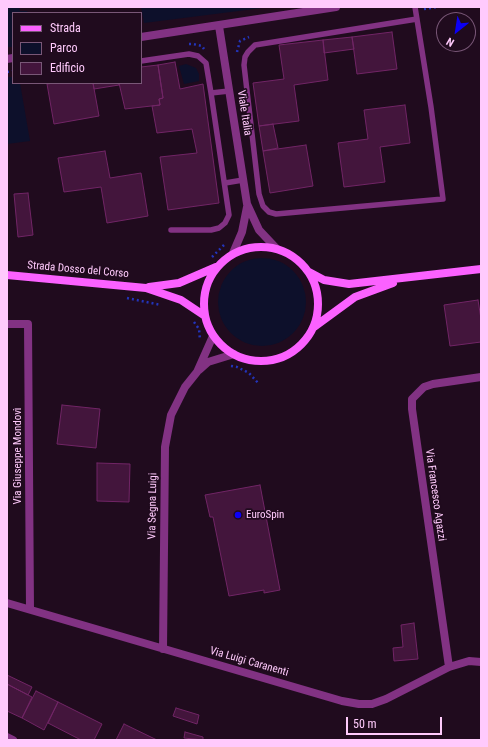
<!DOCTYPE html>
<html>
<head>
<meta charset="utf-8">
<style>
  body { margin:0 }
  #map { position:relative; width:488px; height:747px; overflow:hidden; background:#200b1e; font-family:"Roboto Condensed",sans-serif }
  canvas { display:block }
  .frame { position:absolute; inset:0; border:8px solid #ffcafc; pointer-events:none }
  .legend { position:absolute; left:12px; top:12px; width:130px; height:72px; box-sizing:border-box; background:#200b1e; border:1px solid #795777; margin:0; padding:5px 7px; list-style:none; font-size:12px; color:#ffcafc }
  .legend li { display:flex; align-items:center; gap:8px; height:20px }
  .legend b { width:20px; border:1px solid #795777 }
  .north { position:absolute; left:436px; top:12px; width:40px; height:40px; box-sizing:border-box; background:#200b1e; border:1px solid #795777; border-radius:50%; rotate:210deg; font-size:11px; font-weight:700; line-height:16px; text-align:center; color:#ffcafc }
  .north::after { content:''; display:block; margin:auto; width:14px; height:18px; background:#0c00f5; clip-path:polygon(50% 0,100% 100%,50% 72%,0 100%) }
  .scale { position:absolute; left:346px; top:717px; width:96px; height:18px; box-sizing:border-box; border:2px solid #ffcafc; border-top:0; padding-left:5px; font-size:12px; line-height:14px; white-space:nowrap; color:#ffcafc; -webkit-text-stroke:3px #200b1e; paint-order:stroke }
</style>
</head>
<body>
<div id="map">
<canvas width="488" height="747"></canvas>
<div class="frame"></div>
<ul class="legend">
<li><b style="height:5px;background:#fb61ff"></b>Strada</li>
<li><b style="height:11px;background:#0d102b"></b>Parco</li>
<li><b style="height:11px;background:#43153c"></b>Edificio</li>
</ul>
<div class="north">N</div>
<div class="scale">50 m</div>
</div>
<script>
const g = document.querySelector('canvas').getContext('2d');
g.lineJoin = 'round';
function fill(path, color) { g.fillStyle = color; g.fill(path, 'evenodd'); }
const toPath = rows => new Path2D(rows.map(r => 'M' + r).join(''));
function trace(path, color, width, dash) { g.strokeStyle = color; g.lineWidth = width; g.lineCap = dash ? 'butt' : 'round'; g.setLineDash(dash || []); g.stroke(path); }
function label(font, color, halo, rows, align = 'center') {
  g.font = font + ' "Roboto Condensed",sans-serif'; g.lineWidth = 3.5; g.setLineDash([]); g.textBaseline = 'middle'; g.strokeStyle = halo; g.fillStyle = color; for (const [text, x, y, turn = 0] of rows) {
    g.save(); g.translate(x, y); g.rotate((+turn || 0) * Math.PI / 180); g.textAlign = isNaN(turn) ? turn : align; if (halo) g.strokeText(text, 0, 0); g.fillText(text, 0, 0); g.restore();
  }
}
fill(toPath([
  [7,7,19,7,20,11,27,11,28,13,13,13,13,47,7,47],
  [141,7,270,7,144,23],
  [186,64,196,68,199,74,199,81,184,84,179,66],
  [7,77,13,77,13,83,20,83,30,141,7,144],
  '218 302a44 44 0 1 1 88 0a44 44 0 1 1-88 0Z'
]), '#0d102b');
const building = toPath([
  [392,32,397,69,357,74,352,37,392,32],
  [352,37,354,49,324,53,323,40,352,37],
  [323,40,328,80,294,85,299,121,259,126,253,83,284,79,279,45,323,40],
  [175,62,180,89,203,84,219,203,168,210,160,157,197,153,192,129,157,133,152,106,160,105,159,99,163,98,158,65,175,62],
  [158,65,163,98,159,99,160,105,125,109,119,83,141,83,141,67,158,65],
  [54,83,93,83,99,116,54,124,47,84,54,83],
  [93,83,119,83,119,85,94,89,93,83],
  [405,105,410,143,380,147,385,182,344,187,338,143,368,139,364,110,405,105],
  [273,124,278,148,263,151,259,126,273,124],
  [306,145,313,186,270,193,263,151,306,145],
  [105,151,110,178,141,173,148,216,107,223,101,187,64,192,58,158,105,151],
  [28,193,33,235,18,237,14,194,28,193],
  [478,300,481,319,481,342,450,346,444,305,478,300],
  [62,405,100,409,96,448,57,444,62,405],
  [97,463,130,464,129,502,97,501,97,463],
  [260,485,280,590,264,593,264,590,229,596,213,517,210,517,205,495,260,485],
  [414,623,418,659,394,661,393,648,403,647,401,625,414,623],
  [7,675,32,687,28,695,7,684,7,675],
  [7,684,32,697,22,718,7,711,7,684],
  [36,691,58,702,44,730,22,718,36,691],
  [58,702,102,724,94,740,81,740,48,723,58,702],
  [176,708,199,715,197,724,173,716,176,708],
  [124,724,157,740,116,740,124,724],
  [185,732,203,737,203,740,184,738,185,732]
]);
fill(building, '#43153c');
trace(building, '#712566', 1);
trace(toPath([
  [424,9,438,7],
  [189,44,193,44,202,46,204,49],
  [237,52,240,41,249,37],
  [7,72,13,71],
  [212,257,224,245],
  [127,298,161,305],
  [194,322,199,329,200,340],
  [231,366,237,367,249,373,259,384]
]), '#2334ba', 2.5, [2, 3]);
trace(toPath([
  [415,7,431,107,443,199,276,214,269,212,263,206,259,194,244,65,245,57,248,52,255,45,417,19],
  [141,61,189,54,198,56,206,63,211,93,229,215,225,223,219,228,211,230,171,230],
  [211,93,229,91],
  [225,183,243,180]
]), '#823283', 5.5);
trace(toPath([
  [219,26,247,204,259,230,276,248],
  [141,37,336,7],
  [7,59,13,58],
  [233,253,242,232,247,207],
  [7,324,28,324,30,609],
  [199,370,208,362,234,354],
  [7,603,342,701,359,704,372,704,386,699,449,667,469,661,481,662],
  [163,649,165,447,171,415,185,387,197,372,213,336],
  [449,667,412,409,412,399,424,387,433,384,481,377],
  [7,737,13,740]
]), '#823283', 8);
trace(toPath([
  '204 304a57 57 0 1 1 114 0a57 57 0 1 1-114 0Z',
  [309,272,324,280,349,284,481,269],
  [7,275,146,288,181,300,205,316],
  [149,287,179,283,216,267],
  [314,327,355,297,393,283]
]), '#fb61ff', 8);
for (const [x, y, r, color] of [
  [238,515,4,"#0c00f5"]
]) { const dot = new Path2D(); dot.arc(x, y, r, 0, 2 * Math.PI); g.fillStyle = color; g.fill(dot); trace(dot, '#200b1e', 1.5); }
label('11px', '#ffcafc', '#200b1e', [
  ["Viale Italia",244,113,81],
  ["Strada Dosso del Corso",78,270,5],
  ["Via Giuseppe Mondovì",18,456,-90],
  ["Via Francesco Agazzi",435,495,82],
  ["Via Segna Luigi",153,506,-89],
  ["Via Luigi Caranenti",249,662,16]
]);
label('11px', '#ffcafc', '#200b1e', [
  ["EuroSpin",246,515]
], 'left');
</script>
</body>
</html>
